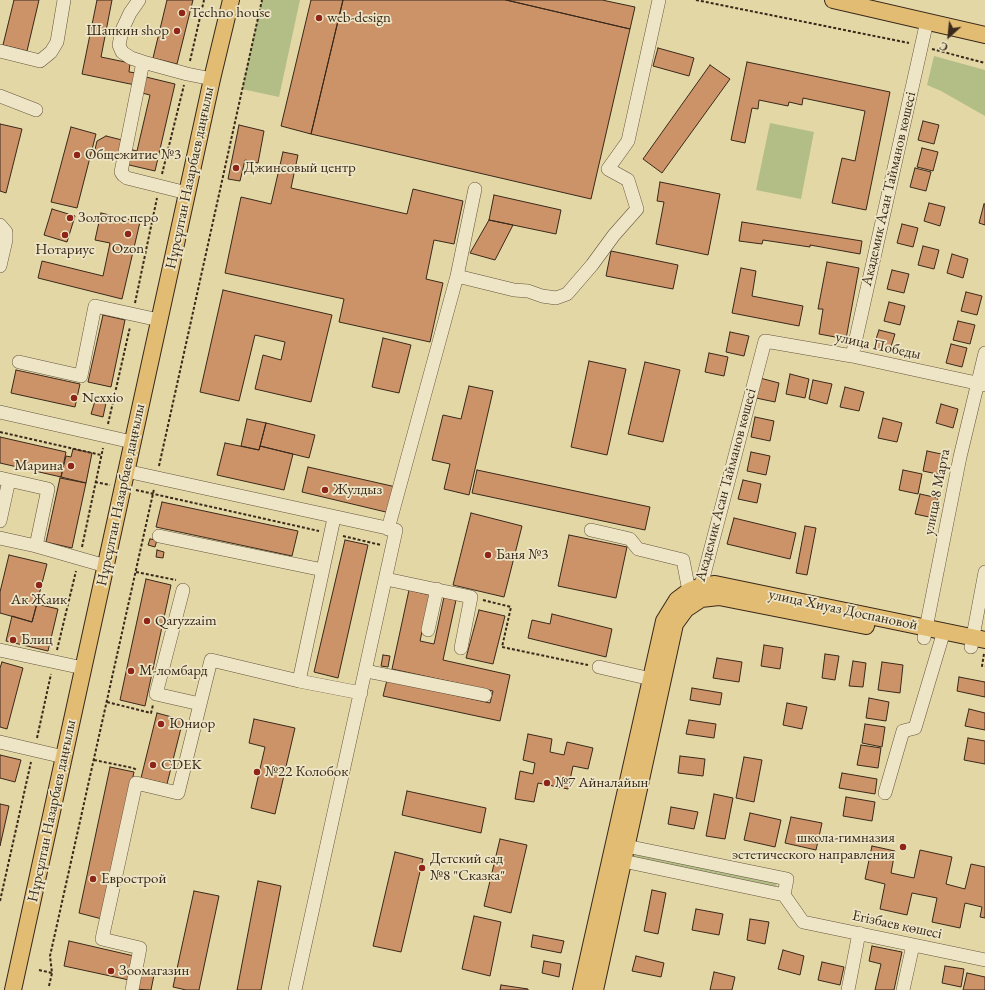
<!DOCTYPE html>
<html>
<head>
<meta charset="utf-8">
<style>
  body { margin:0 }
  #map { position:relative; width:985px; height:990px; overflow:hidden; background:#e4d7a6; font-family:"EB Garamond",serif }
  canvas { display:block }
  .north { position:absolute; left:929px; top:16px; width:40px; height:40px; -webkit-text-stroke:3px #ede5c5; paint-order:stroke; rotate:207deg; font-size:11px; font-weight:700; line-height:16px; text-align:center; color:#39291a }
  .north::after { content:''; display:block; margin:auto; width:14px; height:18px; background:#39291a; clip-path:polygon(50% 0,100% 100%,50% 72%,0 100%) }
</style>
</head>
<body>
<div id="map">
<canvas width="985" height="990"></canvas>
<div class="north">С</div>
</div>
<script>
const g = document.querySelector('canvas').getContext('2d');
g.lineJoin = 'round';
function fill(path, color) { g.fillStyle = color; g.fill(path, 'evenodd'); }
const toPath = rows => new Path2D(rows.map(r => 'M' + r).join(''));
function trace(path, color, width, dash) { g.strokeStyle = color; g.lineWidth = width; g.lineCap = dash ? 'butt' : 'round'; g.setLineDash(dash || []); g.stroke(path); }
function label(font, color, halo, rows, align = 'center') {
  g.font = font + ' "EB Garamond",serif'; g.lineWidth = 3.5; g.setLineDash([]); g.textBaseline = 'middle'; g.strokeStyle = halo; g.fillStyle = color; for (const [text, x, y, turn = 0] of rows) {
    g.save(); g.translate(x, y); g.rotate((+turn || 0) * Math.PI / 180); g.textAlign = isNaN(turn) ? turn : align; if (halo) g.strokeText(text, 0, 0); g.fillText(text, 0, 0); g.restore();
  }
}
fill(toPath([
  [262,0,300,0,279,97,242,89],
  [934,56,985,70,985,116,941,91,927,85],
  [770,123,814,132,801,199,756,190],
  [639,851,772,879,777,885,771,889,637,861,633,855]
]), '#b3be87');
const building = toPath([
  [14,0,39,0,27,51,3,45,14,0],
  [97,0,112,0,101,57,130,63,129,72,137,73,135,85,82,74,97,0],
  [167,0,193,0,177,64,153,58,167,0],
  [311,0,343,0,311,134,281,126,311,0],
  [343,0,506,0,630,29,591,199,311,134,343,0],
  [506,0,602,0,635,7,630,29,506,0],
  [658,48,694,58,689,76,653,66,658,48],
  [747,62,890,92,866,210,832,203,842,158,855,161,865,111,803,98,802,105,789,102,788,106,759,100,758,109,752,108,745,143,731,140,747,62],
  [710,65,730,79,662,173,643,159,710,65],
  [146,77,175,84,155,171,125,164,129,149,137,151,150,95,142,93,146,77],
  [923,121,939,125,934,144,918,140,923,121],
  [0,124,22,129,6,193,0,191,0,124],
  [239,125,264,131,258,163,245,160,240,181,228,179,239,125],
  [71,127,96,134,77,208,51,202,71,127],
  [106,136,122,140,117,159,94,154,97,141,106,136],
  [922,148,938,152,933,171,917,167,922,148],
  [283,152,298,155,291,188,407,214,413,189,463,201,454,244,434,240,426,279,443,283,430,342,339,322,344,299,225,273,241,197,271,204,283,152],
  [915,168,931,172,926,191,910,187,915,168],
  [660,182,720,194,708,255,656,244,664,202,657,201,660,182],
  [494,195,561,210,556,234,489,220,494,195],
  [929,203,945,207,940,226,924,221,929,203],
  [984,204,985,204,985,225,979,223,984,204],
  [52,209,75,216,67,242,44,235,52,209],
  [101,213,140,222,122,299,38,278,42,261,103,276,110,243,95,240,101,213],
  [489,220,513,225,495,260,470,253,489,220],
  [742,222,862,241,860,254,810,245,810,247,763,240,762,244,739,241,742,222],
  [902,224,918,228,913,247,897,243,902,224],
  [923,246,939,250,934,269,918,265,923,246],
  [611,251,678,265,673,289,606,276,611,251],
  [952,254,968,259,963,278,947,273,952,254],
  [827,262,859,268,846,339,819,334,823,309,818,309,827,262],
  [741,268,756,271,752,296,803,306,799,326,732,313,741,268],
  [892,270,909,274,904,293,887,289,892,270],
  [223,290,332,315,311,402,255,389,263,355,281,360,285,342,255,335,239,401,200,392,223,290],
  [966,292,982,296,977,315,961,311,966,292],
  [889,302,905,306,900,325,884,321,889,302],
  [103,315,125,320,111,387,88,382,103,315],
  [958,321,975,325,970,344,953,340,958,321],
  [879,330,895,334,889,353,873,348,879,330],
  [730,332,749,336,744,356,726,352,730,332],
  [383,338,411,345,399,393,372,387,383,338],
  [951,344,967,348,962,367,946,363,951,344],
  [709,353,728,357,724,376,705,372,709,353],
  [589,361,626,369,607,455,571,447,589,361],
  [645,362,680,370,663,442,628,434,645,362],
  [16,370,80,384,75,407,11,393,16,370],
  [790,374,809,379,805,398,786,394,790,374],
  [760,378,779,383,775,402,756,398,760,378],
  [813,380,832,384,827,404,809,399,813,380],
  [469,386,493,391,469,495,444,489,450,464,432,460,443,415,461,419,469,386],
  [845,387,864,392,859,411,840,407,845,387],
  [95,401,106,403,103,417,91,414,95,401],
  [941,404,958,409,953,428,936,423,941,404],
  [755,417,774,421,770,441,751,437,755,417],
  [883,418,902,423,897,442,878,438,883,418],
  [247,419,266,423,259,450,241,446,247,419],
  [266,423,315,435,309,458,260,446,266,423],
  [0,437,66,452,61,477,0,463,0,437],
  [225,443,259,450,260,446,293,454,284,490,217,475,225,443],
  [73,449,92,453,86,483,61,477,66,456,71,457,73,449],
  [927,451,946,455,942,475,923,471,927,451],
  [751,452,770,456,766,475,747,471,751,452],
  [308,467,396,487,390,513,302,492,308,467],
  [477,470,650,507,645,530,472,493,477,470],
  [903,470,922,474,918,494,899,490,903,470],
  [60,478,86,483,72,548,46,542,60,478],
  [743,480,761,484,757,503,738,499,743,480],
  [920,494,938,498,934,518,915,514,920,494],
  [162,502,298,531,292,556,156,527,162,502],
  [471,513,522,526,504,597,453,585,471,513],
  [734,518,796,533,790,559,727,544,734,518],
  [805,526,816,528,807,575,796,573,805,526],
  [569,535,627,547,616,598,558,586,569,535],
  [150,539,157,540,155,547,148,545,150,539],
  [345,540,368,545,338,678,314,672,345,540],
  [157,550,164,552,163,558,156,557,157,550],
  [9,555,47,564,32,622,0,613,0,592,9,555],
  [146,579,171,585,145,706,120,700,146,579],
  [409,590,430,595,420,641,434,644,444,597,456,600,443,660,510,675,500,721,383,696,387,680,490,703,493,691,392,669,409,590],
  [37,604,58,609,48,651,6,641,12,616,32,622,37,604],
  [479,610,505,616,493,664,466,658,479,610],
  [552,614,612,629,606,657,528,638,532,620,550,624,552,614],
  [764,645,783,648,780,669,761,666,764,645],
  [825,654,839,656,835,680,822,678,825,654],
  [383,655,390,656,388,667,381,666,383,655],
  [717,658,742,662,739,682,713,678,717,658],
  [853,661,866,663,863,687,849,686,853,661],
  [2,662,23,668,7,729,0,727,0,668,2,662],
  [882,662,903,665,900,693,878,690,882,662],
  [959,677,985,682,985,697,957,691,959,677],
  [692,688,722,693,720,705,690,700,692,688],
  [869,698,889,702,886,721,866,718,869,698],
  [787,703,807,707,802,729,783,725,787,703],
  [969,709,985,713,985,730,965,726,969,709],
  [157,713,183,720,167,784,141,778,157,713],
  [254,719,295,728,275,814,251,808,265,747,249,743,254,719],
  [689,720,716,724,714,738,686,734,689,720],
  [865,724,885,727,882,747,862,743,865,724],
  [528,734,552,739,550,752,564,755,567,742,593,748,588,769,573,766,568,789,538,783,534,802,515,799,520,771,533,774,535,763,523,760,528,734],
  [968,738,985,741,985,764,964,760,968,738],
  [861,745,881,748,878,768,857,765,861,745],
  [0,755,21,760,15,782,0,778,0,755],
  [680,756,705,759,703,776,678,773,680,756],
  [744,757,762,760,754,802,736,798,744,757],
  [110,767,134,772,102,919,79,913,110,767],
  [842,773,877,779,875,794,839,788,842,773],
  [407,791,486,808,481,833,402,815,407,791],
  [714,794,733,798,725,839,706,836,714,794],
  [846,797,875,802,872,821,843,816,846,797],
  [0,804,9,806,0,846,0,804],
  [671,807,698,812,694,829,668,824,671,807],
  [750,813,781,820,775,847,744,840,750,813],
  [791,817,822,823,816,850,785,843,791,817],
  [500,839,527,845,511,913,484,906,500,839],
  [872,846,895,851,891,873,914,878,920,850,952,857,946,884,965,889,971,864,985,867,985,918,980,917,982,907,965,903,960,928,932,922,937,898,912,893,907,915,880,909,885,884,865,879,872,846],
  [395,852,423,859,401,952,373,946,395,852],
  [258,881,281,886,261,990,237,990,258,881],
  [652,890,666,893,658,934,644,931,652,890],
  [194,891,219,896,199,990,186,990,173,987,194,891],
  [696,909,723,914,719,935,692,930,696,909],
  [474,916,501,922,490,976,462,969,474,916],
  [750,919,769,922,765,944,747,940,750,919],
  [533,935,564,941,561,953,531,947,533,935],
  [69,941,134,956,129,980,64,966,69,941],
  [872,946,902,952,894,990,875,990,881,964,869,961,872,946],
  [783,950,804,956,800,975,778,969,783,950],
  [636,956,664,963,661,977,632,971,636,956],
  [544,961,561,964,559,977,542,973,544,961],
  [822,962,844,967,840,985,818,980,822,962],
  [945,966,964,969,961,987,942,983,945,966],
  [136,972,154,975,151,990,133,989,136,972],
  [714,972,735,977,732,990,710,990,714,972],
  [967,973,985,977,985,990,963,990,967,973],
  [501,985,528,989,528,990,500,990,501,985]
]);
fill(building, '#cc9268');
trace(building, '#39291a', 1);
const minor = toPath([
  [139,0,130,13,122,30,119,45,122,52,131,58,143,62,121,172,123,175,127,178,187,193],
  [0,51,40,61,51,52,57,42,64,0],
  [143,62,187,74,212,79],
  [0,96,36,110],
  [475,189,457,276,514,290,528,291,542,296,556,298,567,294,592,265,614,235,637,209,628,180,608,169,628,141,659,0],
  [0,225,6,232,6,240,0,266],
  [852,356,927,21],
  [19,362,81,376,95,306,159,320],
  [0,412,132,442],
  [126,471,396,530,295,990],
  [0,478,48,489,36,546],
  [334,518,299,681,361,693],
  [0,521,9,480],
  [388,529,457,276],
  [591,530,630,539,638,549,683,560,689,591],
  [159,536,323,570],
  [0,538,36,546,106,566],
  [386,579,471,597,461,648],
  [701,586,765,341,852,356,985,385],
  [183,590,156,694,200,704],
  [428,630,437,589],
  [924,638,960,457,985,353],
  [971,647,985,572],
  [0,650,83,668],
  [599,667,651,679],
  [366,671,485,695],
  [0,742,64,757],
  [885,793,903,731,915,728,944,631],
  [623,861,784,895,787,879,626,846],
  [784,895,803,922,985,960],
  [132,990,140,948,102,939,136,783,178,793,211,660,299,681],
  [848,990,859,933],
  [903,990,913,945]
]);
const major = toPath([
  [833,0,985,35],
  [13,990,212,79,231,0],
  [581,990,664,621,677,600,689,591,701,586,715,584,985,640],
  [595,990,675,624,686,609,701,599,719,597,866,626]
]);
trace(minor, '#64543d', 14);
trace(major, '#39291a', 18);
trace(toPath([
  [696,0,909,43],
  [932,49,985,63],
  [190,61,204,0],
  [162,174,184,85],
  [135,303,157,198],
  [108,424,130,327],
  [0,432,101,455],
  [159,466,262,0],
  [95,482,110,485],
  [136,490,319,531],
  [343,536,381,545],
  [82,547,103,448],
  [136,572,176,580],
  [483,600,511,607,502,647,588,665],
  [57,650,76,571],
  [984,654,982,666,985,666],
  [107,702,151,713,153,705],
  [37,738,51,674],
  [94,760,133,768,137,770],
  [0,901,31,762],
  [39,970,52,973],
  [49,986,52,973,50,956,154,489]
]), '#39291a', 2, [3, 2]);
trace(minor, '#ede5c5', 13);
trace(major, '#e2bc73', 16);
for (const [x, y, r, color] of [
  [182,13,4,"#8f2418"],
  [319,18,4,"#8f2418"],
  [177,31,4,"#8f2418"],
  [77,155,4,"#8f2418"],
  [236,168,4,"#8f2418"],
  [70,218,4,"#8f2418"],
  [128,234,4,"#8f2418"],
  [65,235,4,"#8f2418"],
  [74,398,4,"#8f2418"],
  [71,466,4,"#8f2418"],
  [325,490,4,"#8f2418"],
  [488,555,4,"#8f2418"],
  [39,585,4,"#8f2418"],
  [147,621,4,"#8f2418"],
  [13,640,4,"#8f2418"],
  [131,671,4,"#8f2418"],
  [161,724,4,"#8f2418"],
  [153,765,4,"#8f2418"],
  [257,772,4,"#8f2418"],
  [547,783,4,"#8f2418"],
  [903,847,4,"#8f2418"],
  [422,868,4,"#8f2418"],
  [93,879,4,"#8f2418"],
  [111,971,4,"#8f2418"]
]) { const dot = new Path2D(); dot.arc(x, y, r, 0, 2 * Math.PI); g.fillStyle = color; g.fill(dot); trace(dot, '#ede5c5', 1.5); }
label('15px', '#39291a', '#ede5c5', [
  ["Techno house",190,13],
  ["web-design",327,18],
  ["Шапкин shop",169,31,"right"],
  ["Общежитие №3",85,155],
  ["Джинсовый центр",244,168],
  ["Золотое перо",78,218],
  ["Ozon",128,249,"center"],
  ["Нотариус",65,250,"center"],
  ["Nexxio",82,398],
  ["Марина",63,466,"right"],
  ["Жулдыз",333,490],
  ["Баня №3",496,555],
  ["Ак Жаик",39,600,"center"],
  ["Qaryzzaim",155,621],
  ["Блиц",21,640],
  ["М-ломбард",139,671],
  ["Юниор",169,724],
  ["CDEK",161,765],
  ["№22 Колобок",265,772],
  ["№7 Айналайын",555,783],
  ["школа-гимназия",895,838,"right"],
  ["эстетического направления",895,855,"right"],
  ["Детский сад",430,859],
  ["№8 \"Сказка\"",430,876],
  ["Еврострой",101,879],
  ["Зоомагазин",119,971]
], 'left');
label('15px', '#39291a', '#ede5c5', [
  ["Нұрсұлтан Назарбаев даңғылы",190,178,-78],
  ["Академик Асан Тайманов көшесі",889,189,-77],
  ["улица Победы",878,346,12],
  ["Академик Асан Тайманов көшесі",726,485,-75],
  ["улица 8 Марта",937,492,-79],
  ["Нұрсұлтан Назарбаев даңғылы",121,495,-78],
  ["улица Хиуаз Доспановой",843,610,12],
  ["Нұрсұлтан Назарбаев даңғылы",52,811,-78],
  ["Егізбаев көшесі",897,925,12]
]);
</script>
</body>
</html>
